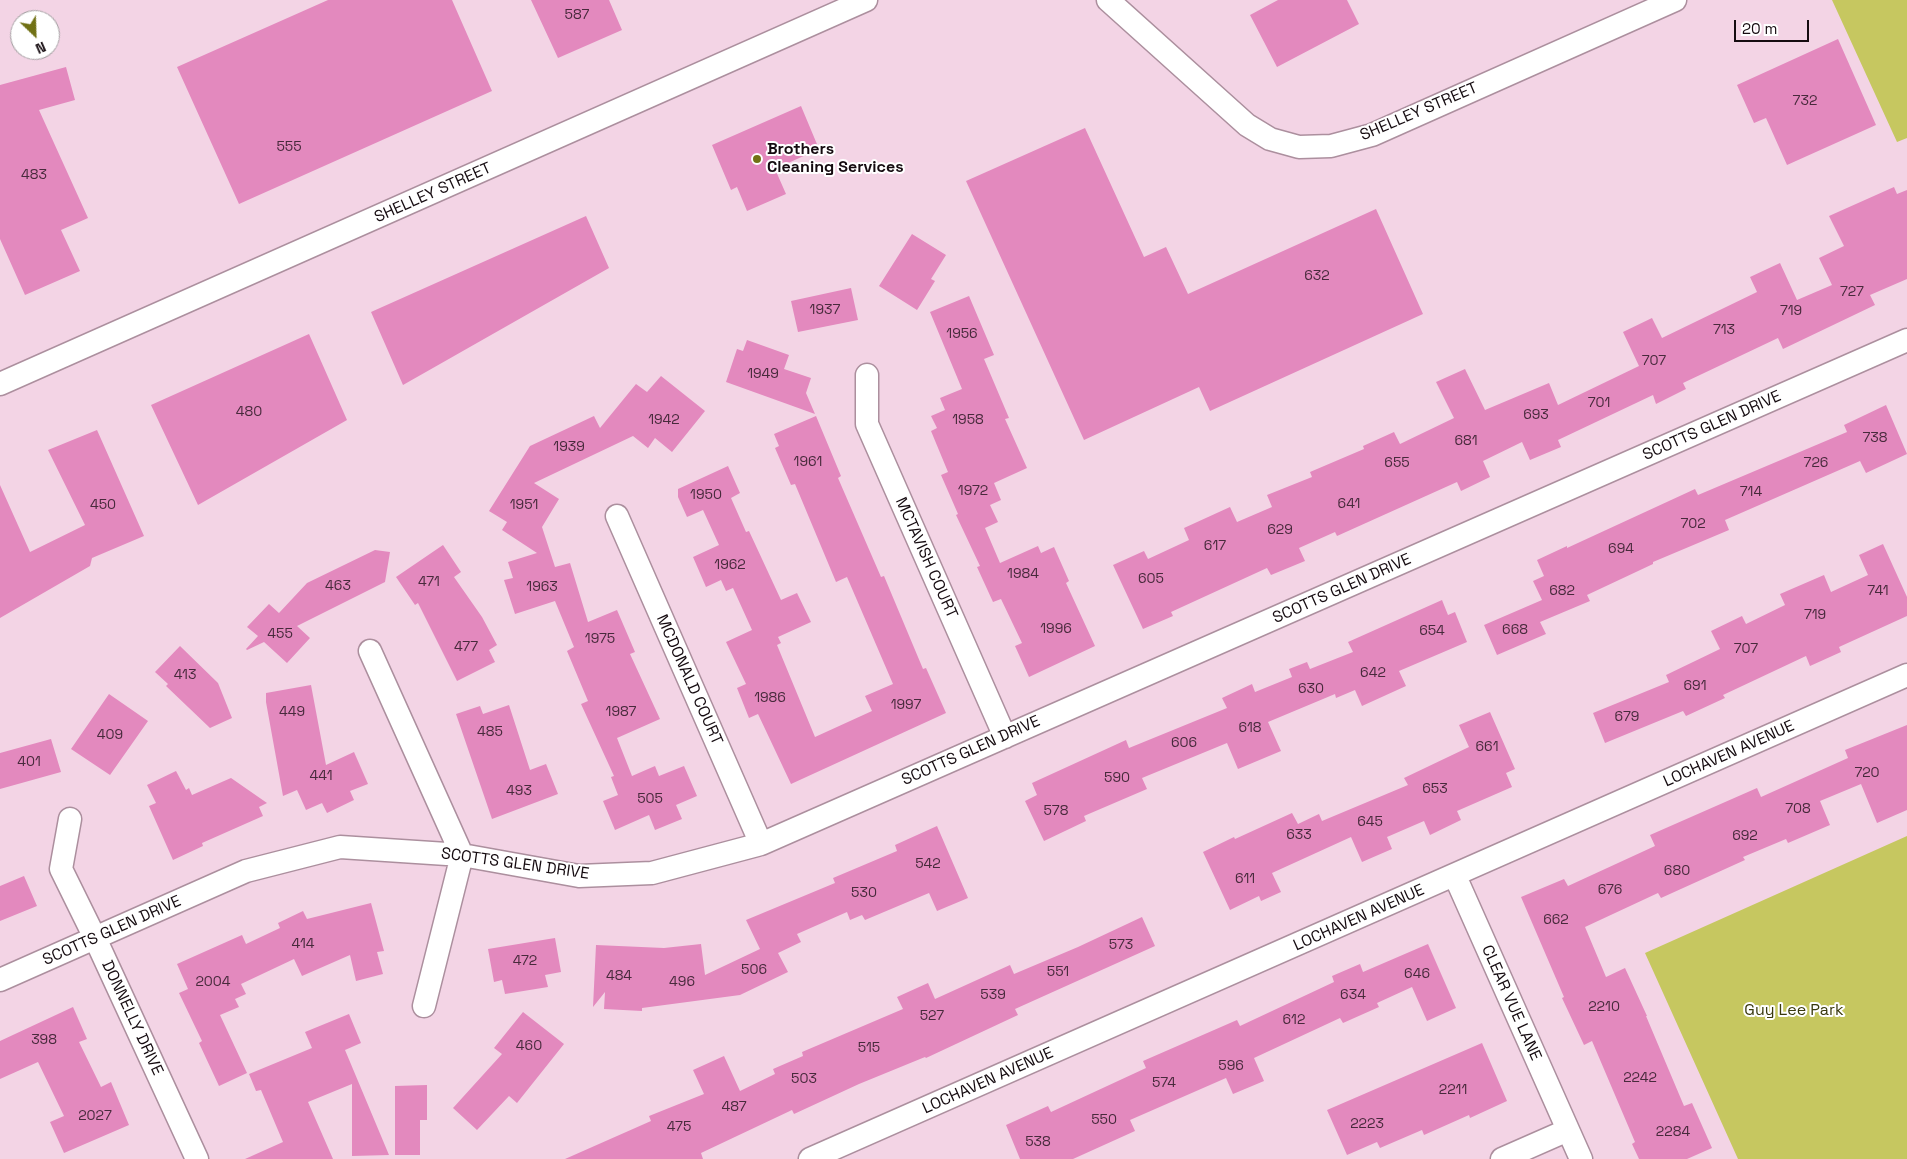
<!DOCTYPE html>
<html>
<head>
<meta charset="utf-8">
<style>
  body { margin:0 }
  #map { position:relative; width:1907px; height:1159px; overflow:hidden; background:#f3d4e5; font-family:"Space Grotesk",sans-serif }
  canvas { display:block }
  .north { position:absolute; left:10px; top:10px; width:50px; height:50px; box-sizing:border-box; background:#fff; border:1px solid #a19d9f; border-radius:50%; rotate:156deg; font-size:14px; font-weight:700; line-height:20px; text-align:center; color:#150b10 }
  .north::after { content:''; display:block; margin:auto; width:18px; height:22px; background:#717115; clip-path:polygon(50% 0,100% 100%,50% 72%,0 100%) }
  .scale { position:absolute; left:1734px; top:20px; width:75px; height:22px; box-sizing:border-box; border:2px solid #150b10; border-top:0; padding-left:6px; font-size:15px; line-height:18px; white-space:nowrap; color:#150b10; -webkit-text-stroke:4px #fff; paint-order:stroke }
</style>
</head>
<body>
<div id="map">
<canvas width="1907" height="1159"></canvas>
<div class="north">N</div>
<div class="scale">20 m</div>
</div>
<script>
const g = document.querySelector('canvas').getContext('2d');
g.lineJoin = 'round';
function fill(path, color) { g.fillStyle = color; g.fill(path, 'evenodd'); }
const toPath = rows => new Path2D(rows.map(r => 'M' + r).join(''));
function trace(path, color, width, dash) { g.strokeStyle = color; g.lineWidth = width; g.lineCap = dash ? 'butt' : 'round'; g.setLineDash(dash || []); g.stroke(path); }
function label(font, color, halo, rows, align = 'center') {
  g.font = font + ' "Space Grotesk",sans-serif'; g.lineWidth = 4; g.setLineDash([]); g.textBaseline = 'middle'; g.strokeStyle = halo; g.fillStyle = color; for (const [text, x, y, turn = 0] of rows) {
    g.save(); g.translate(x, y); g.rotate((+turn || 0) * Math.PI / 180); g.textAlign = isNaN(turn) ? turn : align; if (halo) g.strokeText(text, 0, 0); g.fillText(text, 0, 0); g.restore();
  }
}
fill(toPath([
  [1832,0,1907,0,1907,138,1897,142],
  [1907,836,1907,1159,1738,1159,1645,953]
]), '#c6c760');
fill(toPath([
  [328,0,452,0,492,91,239,204,177,67],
  [531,0,609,0,622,30,558,58],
  [1278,0,1347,0,1359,24,1277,67,1250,15],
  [1838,39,1876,125,1787,165,1766,118,1754,123,1737,85],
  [66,67,75,100,39,110,88,218,61,230,80,271,25,295,0,239,0,85],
  [801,106,819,149,775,169,786,194,747,211,737,187,731,190,712,145],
  [1085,128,1144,257,1166,247,1188,294,1376,209,1423,314,1210,411,1199,387,1084,440,966,181],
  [1894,187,1897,194,1907,190,1907,279,1870,295,1875,305,1783,349,1778,338,1683,383,1686,389,1656,404,1653,395,1558,440,1561,447,1530,460,1522,442,1483,461,1490,477,1461,491,1457,482,1337,536,1335,532,1299,548,1305,561,1271,575,1267,568,1171,612,1173,616,1143,629,1113,565,1144,551,1148,559,1189,540,1184,528,1230,507,1237,522,1272,507,1267,495,1312,477,1310,472,1364,449,1363,446,1394,432,1400,444,1454,418,1436,382,1465,369,1485,410,1549,383,1558,405,1639,366,1623,332,1652,318,1662,338,1757,292,1750,277,1780,263,1797,300,1832,285,1819,258,1844,246,1829,216],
  [586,216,609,268,403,385,371,312],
  [912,234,946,255,931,279,935,281,917,310,879,286],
  [851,288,858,320,798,332,791,301],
  [969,296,994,355,984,359,1009,418,1005,419,1027,468,994,483,1001,500,990,505,998,522,985,528,1000,563,1038,546,1041,553,1054,547,1069,581,1066,583,1095,646,1029,677,1015,646,1022,643,1001,599,993,602,977,567,980,566,956,515,958,514,941,475,948,472,931,431,937,428,931,416,945,410,940,398,962,389,930,312],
  [309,334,347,420,198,505,151,405],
  [747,340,789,355,784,369,811,378,806,393,815,414,726,382,737,349,743,351],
  [661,376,705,411,672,452,655,438,648,448,633,436,534,483,559,499,542,527,555,567,570,563,588,622,617,610,635,652,630,654,660,719,617,738,632,776,655,766,659,776,684,766,697,796,676,805,682,819,655,830,649,815,615,830,603,801,618,795,611,777,614,776,581,704,588,701,567,651,574,647,555,601,515,614,504,580,513,578,508,562,537,553,502,530,507,522,489,511,530,446,594,416,600,428,636,384,647,392],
  [1886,405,1907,454,1866,473,1860,461,1725,520,1729,530,1653,562,1653,564,1587,595,1590,601,1540,622,1546,634,1497,655,1484,625,1542,600,1533,581,1544,576,1537,560,1567,546,1567,548,1695,489,1698,495,1847,432,1844,425],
  [816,416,841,476,838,478,881,577,884,576,923,669,926,668,946,713,791,784,758,714,749,718,737,688,746,684,726,642,752,630,733,588,726,591,721,580,706,587,693,557,719,545,703,510,687,517,678,497,678,489,728,466,740,493,731,498,746,532,749,531,781,600,797,593,811,622,778,637,781,643,777,645,815,737,872,711,865,696,893,684,847,577,836,582,795,484,791,485,775,448,779,446,774,434],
  [97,430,144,536,92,558,90,566,0,618,0,485,30,552,85,525,48,450],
  [1883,544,1907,597,1907,616,1839,647,1841,652,1810,666,1806,656,1723,695,1725,698,1686,716,1683,711,1605,743,1593,713,1669,682,1666,675,1720,649,1711,631,1742,616,1746,624,1785,605,1780,594,1824,575,1831,592,1868,575,1859,555],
  [443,545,461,572,454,577,482,617,497,645,489,650,495,662,457,681,418,603,415,605,396,577],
  [375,550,390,552,385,582,297,626,310,638,287,663,264,642,247,650,246,649,258,636,247,627,269,604,279,613,307,583],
  [1442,600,1448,615,1455,612,1467,642,1399,671,1406,686,1362,706,1355,690,1336,698,1335,694,1268,722,1281,751,1238,769,1227,743,1142,778,1147,789,1084,816,1086,821,1044,841,1025,801,1037,795,1032,783,1126,740,1129,748,1227,708,1222,698,1252,684,1255,692,1292,677,1289,669,1307,662,1310,669,1353,652,1348,642],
  [180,646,218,683,232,718,210,728,166,686,168,684,155,672],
  [311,685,326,765,354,752,368,784,350,791,354,800,327,813,322,803,306,810,297,790,283,796,266,702,266,693],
  [109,694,148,721,110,775,71,749],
  [509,705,530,770,546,764,558,794,492,819,456,714,480,706,483,714],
  [1490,712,1515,769,1506,773,1512,787,1457,811,1461,820,1430,835,1424,821,1387,837,1392,849,1362,862,1351,837,1272,873,1281,892,1261,901,1259,896,1230,910,1203,852,1234,837,1235,839,1292,813,1298,824,1319,814,1322,821,1408,785,1404,778,1469,747,1459,725],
  [1907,725,1907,810,1877,823,1861,784,1820,801,1830,825,1788,843,1786,839,1743,857,1745,860,1661,898,1658,893,1585,927,1606,977,1625,968,1647,1016,1646,1016,1684,1106,1692,1103,1712,1148,1687,1159,1639,1159,1632,1144,1635,1142,1592,1041,1584,1045,1562,998,1564,997,1521,897,1564,879,1568,886,1655,846,1650,835,1757,788,1761,797,1848,758,1845,750],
  [51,739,61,772,0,789,0,753],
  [176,771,186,790,189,788,192,795,231,778,267,803,259,807,263,816,202,843,203,846,173,860,149,806,156,803,147,785],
  [937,826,968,898,937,911,929,893,865,920,862,915,850,920,847,912,797,934,801,942,778,953,788,972,740,995,642,1008,642,1011,604,1009,605,992,593,1007,596,945,664,948,701,944,705,975,760,949,746,920,835,883,833,878,897,851,895,845],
  [24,876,37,906,0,921,0,886],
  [371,903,384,951,377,952,383,974,356,981,350,955,302,976,294,959,241,984,246,994,235,999,239,1007,220,1015,247,1073,219,1086,199,1043,202,1041,179,993,188,989,177,964,242,935,246,944,280,928,278,923,303,911,307,919],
  [1142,917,1155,946,1015,1009,1018,1015,926,1058,925,1057,859,1084,794,1114,792,1110,701,1153,703,1159,565,1159,651,1121,649,1116,704,1094,693,1070,724,1056,740,1091,775,1074,773,1069,803,1056,802,1052,903,1009,897,997,928,983,935,999,1010,965,1014,974,1078,947],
  [555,938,561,972,545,975,548,987,505,994,502,980,494,982,488,949],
  [1428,944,1456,1008,1427,1021,1412,987,1377,1003,1379,1007,1343,1023,1340,1018,1254,1058,1264,1081,1233,1094,1226,1078,1130,1120,1135,1131,1073,1159,1020,1159,1006,1125,1048,1106,1051,1112,1146,1068,1143,1061,1237,1020,1240,1026,1334,982,1332,976,1360,964,1363,972],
  [73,1007,87,1039,79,1042,101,1087,111,1082,129,1125,64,1153,50,1122,64,1116,38,1062,0,1079,0,1041],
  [523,1012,564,1044,517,1103,509,1096,477,1130,453,1108,502,1054,494,1048],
  [349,1014,361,1043,345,1050,389,1155,352,1156,352,1084,308,1102,333,1159,245,1159,283,1142,261,1090,256,1091,249,1074,312,1048,305,1032],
  [1482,1043,1507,1101,1470,1118,1469,1115,1424,1135,1422,1130,1380,1148,1377,1142,1347,1155,1327,1110],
  [427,1085,427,1120,420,1120,420,1155,395,1155,395,1086]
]), '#e389be');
const minor = toPath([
  [1108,0,1247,125,1270,139,1299,147,1331,146,1372,135,1675,0],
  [867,375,867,424,1005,737],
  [0,384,866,0],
  [617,516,761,844],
  [370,651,462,855,424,1006],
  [70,819,61,869,95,938,197,1159],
  [1455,876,1581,1159],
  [0,980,246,871,340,847,462,855,579,876,652,873,761,844,1907,340],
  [810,1159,1907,675],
  [1502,1159,1568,1130]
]);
trace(minor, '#ac8f9e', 25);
trace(minor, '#fff', 22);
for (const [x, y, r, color] of [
  [757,159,5,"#717115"]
]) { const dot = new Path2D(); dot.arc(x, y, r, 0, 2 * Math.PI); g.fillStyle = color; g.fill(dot); trace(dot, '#fff', 2); }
label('14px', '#482a3c', null, [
  ["587",577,15],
  ["732",1805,101],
  ["555",289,147],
  ["483",34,175],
  ["632",1317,276],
  ["727",1852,292],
  ["1937",825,310],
  ["719",1791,311],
  ["713",1724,330],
  ["1956",962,334],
  ["707",1654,361],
  ["1949",763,374],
  ["701",1599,403],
  ["480",249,412],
  ["693",1536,415],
  ["1942",664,420],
  ["1958",968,420],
  ["738",1875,438],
  ["681",1466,441],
  ["1939",569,447],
  ["1961",808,462],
  ["655",1397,463],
  ["726",1816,463],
  ["1972",973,491],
  ["714",1751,492],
  ["1950",706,495],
  ["641",1349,504],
  ["450",103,505],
  ["1951",524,505],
  ["702",1693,524],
  ["629",1280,530],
  ["617",1215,546],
  ["694",1621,549],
  ["1962",730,565],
  ["1984",1023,574],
  ["605",1151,579],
  ["471",429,582],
  ["463",338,586],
  ["1963",542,587],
  ["682",1562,591],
  ["741",1878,591],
  ["719",1815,615],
  ["1996",1056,629],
  ["668",1515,630],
  ["654",1432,631],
  ["455",280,634],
  ["1975",600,639],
  ["477",466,647],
  ["707",1746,649],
  ["642",1373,673],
  ["413",185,675],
  ["691",1695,686],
  ["630",1311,689],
  ["1986",770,698],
  ["1997",906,705],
  ["449",292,712],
  ["1987",621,712],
  ["679",1627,717],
  ["618",1250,728],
  ["485",490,732],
  ["409",110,735],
  ["606",1184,743],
  ["661",1487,747],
  ["401",29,762],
  ["720",1867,773],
  ["441",321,776],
  ["590",1117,778],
  ["653",1435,789],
  ["493",519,791],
  ["505",650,799],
  ["708",1798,809],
  ["578",1056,811],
  ["645",1370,822],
  ["633",1299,835],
  ["692",1745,836],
  ["542",928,864],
  ["680",1677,871],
  ["611",1245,879],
  ["676",1610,890],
  ["530",864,893],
  ["662",1556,920],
  ["414",303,944],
  ["573",1121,945],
  ["472",525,961],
  ["506",754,970],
  ["551",1058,972],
  ["646",1417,974],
  ["484",619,976],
  ["2004",213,982],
  ["496",682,982],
  ["539",993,995],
  ["634",1353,995],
  ["2210",1604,1007],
  ["527",932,1016],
  ["612",1294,1020],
  ["398",44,1040],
  ["460",529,1046],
  ["515",869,1048],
  ["596",1231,1066],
  ["2242",1640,1078],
  ["503",804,1079],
  ["574",1164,1083],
  ["2211",1453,1090],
  ["487",734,1107],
  ["2027",95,1116],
  ["550",1104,1120],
  ["2223",1367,1124],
  ["475",679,1127],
  ["2284",1673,1132],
  ["538",1038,1142]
]);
label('16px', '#150b10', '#fff', [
  ["SHELLEY STREET",1419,112,-23],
  ["SHELLEY STREET",433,193,-24],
  ["SCOTTS GLEN DRIVE",1712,426,-24],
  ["MCTAVISH COURT",926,558,66],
  ["SCOTTS GLEN DRIVE",1342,589,-24],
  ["MCDONALD COURT",689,680,66],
  ["SCOTTS GLEN DRIVE",971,751,-24],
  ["LOCHAVEN AVENUE",1729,754,-24],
  ["SCOTTS GLEN DRIVE",515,864,8],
  ["LOCHAVEN AVENUE",1359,918,-24],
  ["SCOTTS GLEN DRIVE",112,931,-24],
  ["CLEAR VUE LANE",1511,1003,66],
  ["DONNELLY DRIVE",132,1018,65],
  ["LOCHAVEN AVENUE",988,1081,-24]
]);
label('bold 16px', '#150b10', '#fff', [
  ["Brothers",767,150],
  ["Cleaning Services",767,168]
], 'left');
label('16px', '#3a3a0e', '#fff', [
  ["Guy Lee Park",1794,1011]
]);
</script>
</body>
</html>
